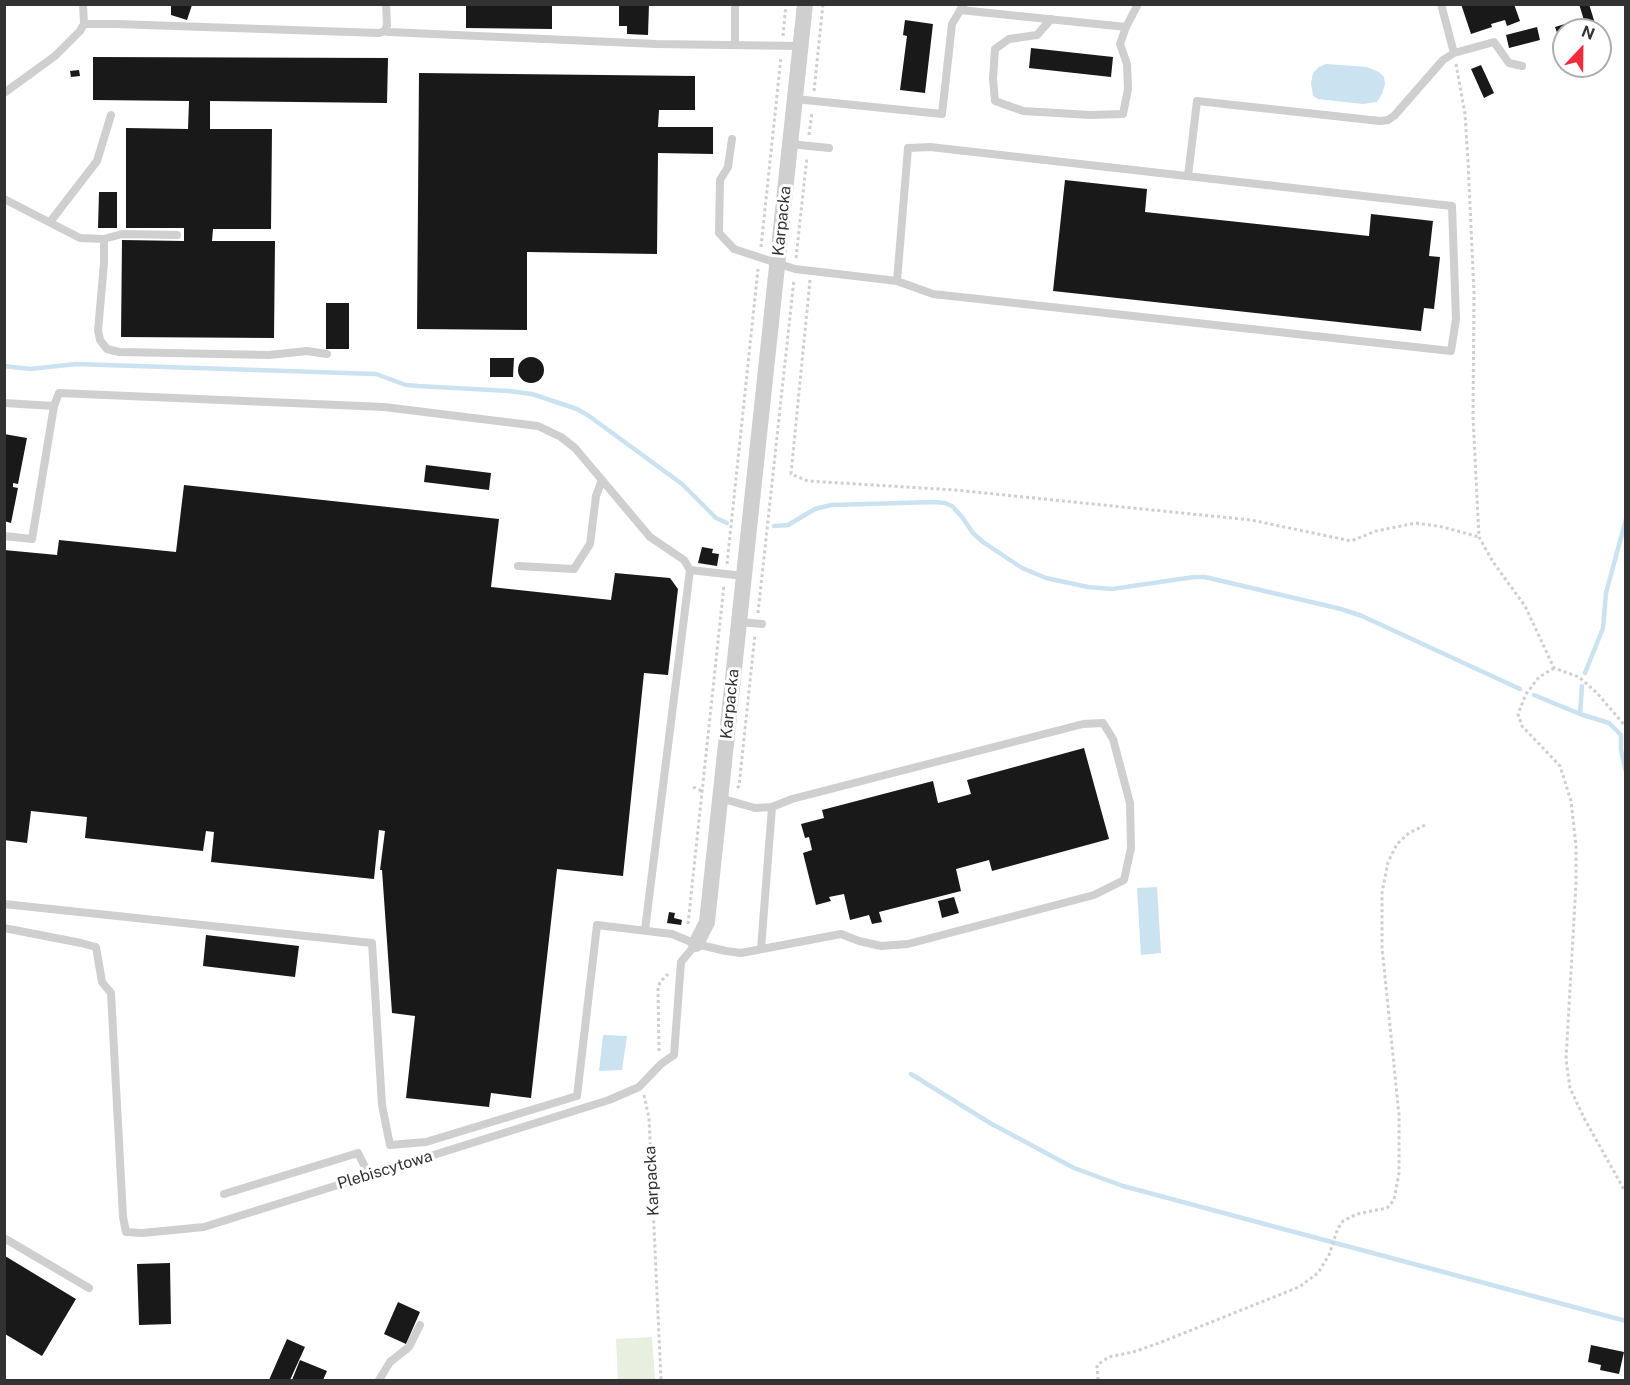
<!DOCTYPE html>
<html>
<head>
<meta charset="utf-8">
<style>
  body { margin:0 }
  #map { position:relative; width:1630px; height:1385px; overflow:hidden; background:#fff; font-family:"Public Sans",sans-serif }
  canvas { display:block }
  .frame { position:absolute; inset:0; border:6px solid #323232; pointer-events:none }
  .north { position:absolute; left:1552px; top:18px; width:60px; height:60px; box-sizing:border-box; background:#fff; border:2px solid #adadad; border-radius:50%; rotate:22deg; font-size:16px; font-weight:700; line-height:24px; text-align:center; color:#323232 }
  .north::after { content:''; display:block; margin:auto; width:21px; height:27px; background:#f22b3b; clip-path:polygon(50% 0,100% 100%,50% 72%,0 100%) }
</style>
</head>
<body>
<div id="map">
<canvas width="1630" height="1385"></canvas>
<div class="frame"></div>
<div class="north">N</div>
</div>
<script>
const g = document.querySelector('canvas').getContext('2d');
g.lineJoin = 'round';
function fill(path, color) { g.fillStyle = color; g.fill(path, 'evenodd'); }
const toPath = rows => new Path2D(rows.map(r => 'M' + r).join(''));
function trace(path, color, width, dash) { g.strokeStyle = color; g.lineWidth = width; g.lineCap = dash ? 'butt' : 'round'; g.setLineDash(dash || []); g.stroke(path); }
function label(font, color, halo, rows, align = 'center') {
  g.font = font + ' "Public Sans",sans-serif'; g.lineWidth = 6; g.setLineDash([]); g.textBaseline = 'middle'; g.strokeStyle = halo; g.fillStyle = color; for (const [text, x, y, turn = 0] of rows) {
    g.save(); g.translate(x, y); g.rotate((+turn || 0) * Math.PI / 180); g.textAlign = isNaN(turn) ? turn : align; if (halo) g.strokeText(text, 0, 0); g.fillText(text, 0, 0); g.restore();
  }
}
fill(toPath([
  [652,1337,655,1380,618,1380,616,1339]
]), '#e8efdf');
fill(toPath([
  [1326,64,1367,67,1379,72,1384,77,1385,84,1382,94,1377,102,1363,104,1318,99,1313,96,1311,83,1313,73,1319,67],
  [1157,887,1161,953,1141,955,1137,888],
  [603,1035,627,1036,622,1070,599,1071]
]), '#cbe2f0');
trace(toPath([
  [4,366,30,369,76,364,376,374,406,385,418,386,509,391,532,394,577,409,589,416,682,484,716,518,727,523],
  [774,526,788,525,815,509,831,505,934,502,945,503,952,506,962,517,973,533,983,542,1022,568,1046,578,1088,587,1112,589,1194,577,1205,577,1341,609,1362,616,1520,689],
  [1585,673,1603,628,1606,593,1626,519],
  [1582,686,1580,714,1609,723,1621,735,1621,750,1626,772],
  [1534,695,1580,714],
  [911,1074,990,1123,1074,1168,1123,1186,1626,1321]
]), '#cbe2f0', 4.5);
fill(toPath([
  [466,4,552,4,552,29,466,28],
  [619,4,649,4,648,35,627,34,627,26,619,26],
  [1461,4,1514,4,1520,21,1507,26,1505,20,1491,24,1492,27,1471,34],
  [1579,4,1589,4,1597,30,1587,30],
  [171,5,192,5,187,20,171,15],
  [905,20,933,24,925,93,900,90,907,36,903,35],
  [1568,23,1570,30,1564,30,1564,52,1555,27],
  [1537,27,1540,40,1509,48,1506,35],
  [1601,42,1605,58,1600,60,1600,43],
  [1031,48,1113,57,1111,77,1029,68],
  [93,57,388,58,387,103,210,101,210,129,272,129,271,229,213,229,212,241,275,241,274,338,121,337,122,240,184,241,184,228,126,228,126,128,188,129,189,101,93,100],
  [1481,65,1494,93,1484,98,1471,69],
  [79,70,80,76,71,77,70,71],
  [419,73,695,76,695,110,659,110,658,127,713,127,713,154,658,153,657,254,527,252,527,330,417,329],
  [1065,180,1147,189,1145,212,1369,236,1371,214,1433,221,1429,256,1440,257,1434,309,1424,308,1421,331,1053,291],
  [99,192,117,192,117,228,98,228],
  [326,303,349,303,349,349,326,349],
  '518 370a13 13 0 1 1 26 0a13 13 0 1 1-26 0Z',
  [490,358,514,358,513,377,490,377],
  [4,434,27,438,18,484,13,483,13,487,18,488,11,523,4,521],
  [426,465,491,473,489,490,424,482],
  [184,485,499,519,491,587,611,600,615,573,670,578,678,589,668,675,644,673,623,876,557,869,531,1098,491,1093,489,1107,406,1098,415,1016,392,1013,382,870,380,870,385,831,379,830,374,879,211,862,214,832,206,831,203,851,85,838,87,817,31,811,27,843,4,840,4,550,57,555,59,540,176,552],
  [702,547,713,549,712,553,719,554,717,566,698,563],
  [1084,748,1109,839,992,871,989,860,956,869,961,891,879,912,882,922,872,924,869,915,850,920,844,894,829,897,831,901,816,905,803,853,812,850,809,837,805,838,801,824,824,818,822,810,933,781,938,803,971,794,967,780],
  [954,897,959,913,942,918,938,901],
  [669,912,675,913,674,918,682,920,681,925,667,923],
  [206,935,299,946,295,977,203,966],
  [5,1256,76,1299,42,1356,5,1334],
  [170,1263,171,1324,139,1325,137,1264],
  [398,1302,420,1312,406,1344,384,1334],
  [287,1339,305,1347,290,1380,269,1380],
  [1591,1345,1624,1352,1619,1374,1600,1370,1601,1365,1588,1362],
  [300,1360,327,1371,323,1380,292,1380]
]), '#191919');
trace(toPath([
  [783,36,786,4],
  [1456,64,1465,114,1468,161,1474,293,1473,417,1479,537,1493,562,1525,606,1554,668,1579,677,1597,693,1626,727],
  [814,91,823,4],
  [809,135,812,112],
  [761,247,781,57],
  [796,258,807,157],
  [810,280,791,474,808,481,955,490,1251,520,1351,541,1376,531,1416,523,1443,527,1479,537],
  [727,564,758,269],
  [758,613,794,279],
  [1554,668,1539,677,1526,694,1518,714,1522,726,1560,766,1571,801,1576,846,1576,884,1566,1059,1570,1088,1584,1118,1626,1193],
  [693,787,702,791],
  [737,788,739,786,755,634],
  [688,924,724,585],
  [659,1051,658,988,660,982,668,974],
  [644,1095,649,1118,661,1380],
  [1098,1380,1097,1365,1109,1357,1133,1352,1159,1343,1299,1287,1318,1273,1329,1255,1338,1228,1343,1221,1357,1214,1387,1208,1394,1200,1399,1173,1399,1115,1382,947,1382,893,1388,862,1397,844,1409,833,1427,824]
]), '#cfcfcf', 3, [3, 3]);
trace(toPath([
  [1441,4,1454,53],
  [960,10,1126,27,1138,4],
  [1051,19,1037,35,1009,39,995,49,993,79,995,101,1023,111,1090,115,1123,114,1128,89,1127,64,1120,44,1126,27],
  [84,24,116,24,379,33,385,31,387,25,386,4],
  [385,31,389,32,656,44,801,46],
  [735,44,735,4],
  [4,93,55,56,80,31,84,24,83,4],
  [795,99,942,114,952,24,964,4],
  [732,139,728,167,720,180,719,233,734,249,795,269,897,281,933,294,1451,351,1456,319,1452,206,930,147,908,148,897,281],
  [790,144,829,148],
  [1188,176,1197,101,1380,121,1388,120,1394,116,1443,60,1454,53,1494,42,1509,63,1522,66],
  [4,199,80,238,104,239,122,234,177,235],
  [50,222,97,161,111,115],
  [104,239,104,263,98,331,100,340,107,349,119,352,269,355,307,351,327,354],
  [4,403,54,406,59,393,384,407,538,426,561,437,575,448,650,537,684,560,690,570,744,576],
  [4,536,32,539,54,406],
  [518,566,574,569,590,544,596,496,602,480],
  [739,622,762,624],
  [720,798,755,808,772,807,761,949],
  [4,904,372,943,382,1105,390,1145,426,1142,577,1096,597,925,672,934,696,944,726,951,741,953,841,934,859,941,881,946,908,944,1094,895,1124,880,1131,848,1130,803,1113,739,1103,723,1083,724,792,799,772,807],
  [4,928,81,943,96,947,102,982,111,993,123,1217,126,1232,142,1233,204,1227,609,1100,639,1087,661,1064,674,1055,681,962,696,944],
  [645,930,690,570],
  [224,1194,358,1153,369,1175],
  [4,1238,89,1288],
  [379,1380,390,1362,409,1347,420,1325]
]), '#cfcfcf', 8);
trace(toPath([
  [696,944,707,922,805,4]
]), '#cfcfcf', 16);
label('16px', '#323232', '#fff', [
  ["Karpacka",782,221,-84],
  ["Karpacka",730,704,-84],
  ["Plebiscytowa",385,1170,-17],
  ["Karpacka",652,1181,-93]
]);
</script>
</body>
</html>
